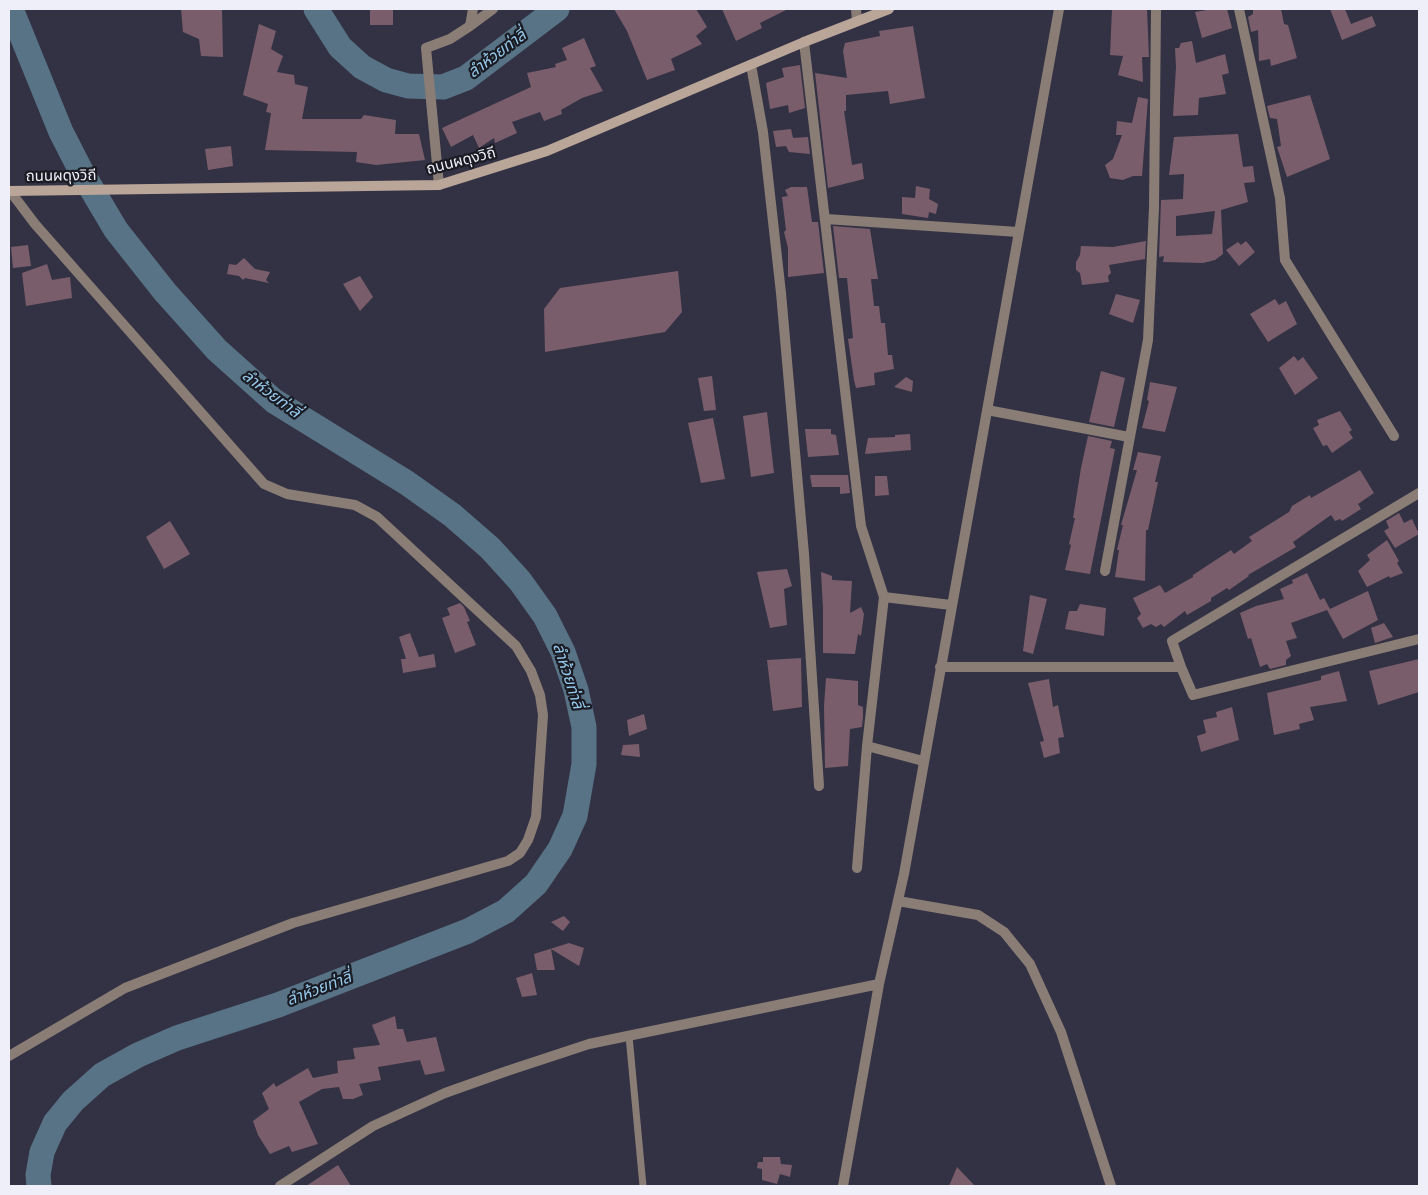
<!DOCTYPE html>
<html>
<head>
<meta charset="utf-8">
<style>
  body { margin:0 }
  #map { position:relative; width:1428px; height:1195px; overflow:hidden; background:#333244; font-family:Quicksand,sans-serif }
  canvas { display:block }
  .frame { position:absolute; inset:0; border:10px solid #efeffa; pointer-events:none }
</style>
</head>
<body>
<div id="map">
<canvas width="1428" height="1195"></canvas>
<div class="frame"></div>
</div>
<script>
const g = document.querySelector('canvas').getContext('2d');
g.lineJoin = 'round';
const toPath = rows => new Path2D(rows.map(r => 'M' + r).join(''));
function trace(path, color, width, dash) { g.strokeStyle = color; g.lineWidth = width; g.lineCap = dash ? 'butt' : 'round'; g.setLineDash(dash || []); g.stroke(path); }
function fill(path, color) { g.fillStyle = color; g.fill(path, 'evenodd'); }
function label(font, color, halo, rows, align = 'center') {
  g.font = font + ' Quicksand,"Noto Sans Thai",sans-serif'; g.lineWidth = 4.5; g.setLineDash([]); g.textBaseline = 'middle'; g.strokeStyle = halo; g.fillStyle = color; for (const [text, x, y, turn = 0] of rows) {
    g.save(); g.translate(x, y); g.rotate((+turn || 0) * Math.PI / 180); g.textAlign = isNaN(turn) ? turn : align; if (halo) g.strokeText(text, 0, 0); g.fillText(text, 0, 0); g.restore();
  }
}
trace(toPath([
  [11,9,61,132,81,171,116,230,165,292,217,350,274,401,407,483,452,515,490,548,520,581,545,616,563,652,576,690,584,727,584,764,575,816,560,849,536,884,506,911,468,931,278,1005,177,1038,138,1055,102,1075,73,1101,55,1123,42,1152,38,1175,39,1186],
  [316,9,340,47,362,67,386,80,408,86,443,87,466,78,557,9]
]), '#577385', 25);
fill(toPath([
  [181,9,222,9,223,57,201,56,199,39,183,32],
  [370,9,393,9,393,25,370,25],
  [614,9,696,9,707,27,696,36,702,44,671,59,675,70,647,80,627,31],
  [722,9,788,9,760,23,762,28,736,41],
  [1112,9,1147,9,1149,57,1142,57,1143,82,1118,75,1123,56,1110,55],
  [1213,9,1227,9,1232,28,1202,38,1195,12],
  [1253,9,1281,9,1284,24,1288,25,1297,58,1271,66,1270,59,1259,61,1258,30,1251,32,1248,17,1253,14],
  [1330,9,1345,9,1351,24,1372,16,1376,26,1342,40],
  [259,24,276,31,271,49,283,56,277,72,294,75,295,84,308,87,302,119,361,119,364,115,396,120,395,134,419,134,425,160,376,165,356,162,357,152,265,150,271,113,266,112,268,104,243,95],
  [913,26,925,98,890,104,888,91,846,95,846,111,844,111,852,165,862,163,864,179,828,188,815,73,847,78,843,51,845,43,880,36,879,31],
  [584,38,596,66,590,68,603,91,582,98,561,110,562,114,544,121,540,112,512,122,517,133,495,143,494,138,479,148,473,135,451,147,442,128,531,87,527,73,556,67,555,64,567,60,562,48],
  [1192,41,1196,63,1225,54,1229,73,1222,75,1226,94,1199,98,1198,115,1173,116,1176,67,1175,48,1179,48,1181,43],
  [800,65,805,108,789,113,788,105,770,109,766,83,784,77,782,68],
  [1310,95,1330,159,1287,177,1277,147,1281,146,1277,119,1270,118,1267,106],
  [1138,97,1148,99,1142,176,1133,176,1123,180,1110,178,1105,165,1113,159,1122,135,1116,135,1117,121,1132,123],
  [791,129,793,138,808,137,810,154,789,152,786,146,776,147,773,131],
  [1238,134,1243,167,1253,166,1255,182,1244,183,1248,202,1221,210,1223,254,1215,260,1203,263,1163,262,1164,256,1159,257,1161,200,1183,199,1184,174,1169,175,1174,137],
  [1215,211,1212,234,1176,236,1176,216],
  [231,146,233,166,208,170,205,149],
  [916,186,930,189,929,199,938,204,936,214,929,212,928,218,902,214,902,197,915,198],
  [791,187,807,187,812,222,818,222,824,273,788,277,788,248,784,232,786,230,782,197,788,196,785,190],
  [833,226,870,229,878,279,871,279,874,306,879,306,881,323,885,323,888,355,892,355,894,369,874,373,875,385,856,388,854,380,848,339,853,338,847,278,839,278],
  [1146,241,1145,259,1109,265,1111,273,1108,276,1109,282,1082,285,1080,273,1076,270,1076,262,1080,255,1081,246,1113,247],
  [1246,241,1255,252,1239,266,1226,250,1238,242,1241,245],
  [28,245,31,266,13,268,11,247],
  [244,258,255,269,270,272,266,280,269,283,245,278,243,280,239,276,227,274,229,264,236,265],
  [47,264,52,280,70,277,72,298,26,306,22,273],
  [678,271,682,312,665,332,545,352,544,309,560,288],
  [360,276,373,297,360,311,343,284],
  [1116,294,1140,300,1133,323,1109,314],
  [1275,299,1279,305,1286,301,1297,324,1268,342,1250,314],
  [1294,356,1298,361,1303,357,1318,378,1295,395,1279,368],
  [1101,371,1125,378,1114,427,1089,422],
  [712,376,716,410,704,411,698,378],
  [906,377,913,381,912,392,894,387],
  [1150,382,1177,387,1165,432,1142,428,1149,401,1147,400],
  [1340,411,1352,430,1349,432,1353,438,1332,453,1327,445,1323,446,1313,428,1319,425,1317,420],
  [767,412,774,473,751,477,743,416],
  [713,418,725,479,701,483,688,423],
  [805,429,831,429,831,434,836,435,839,455,808,457],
  [910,434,911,450,865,454,868,438,895,437,895,435],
  [1088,436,1112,441,1110,448,1115,449,1090,574,1065,570,1071,545,1069,544,1075,518,1073,518,1081,468],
  [1138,452,1161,456,1155,482,1158,482,1148,530,1146,530,1145,581,1115,577,1119,550,1117,550,1123,525,1121,525,1137,470,1133,470],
  [1360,470,1374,493,1358,504,1361,509,1342,521,1340,519,1335,521,1331,515,1293,542,1296,547,1248,575,1249,576,1229,590,1227,588,1211,598,1211,601,1187,615,1185,611,1164,627,1161,624,1156,627,1151,624,1143,628,1137,618,1141,614,1133,598,1160,585,1165,593,1193,577,1193,575,1231,550,1234,554,1252,541,1249,537,1289,512,1292,506,1310,495,1311,498],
  [810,475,848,475,850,493,840,494,840,487,812,487],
  [875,476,887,476,889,495,875,496],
  [1399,513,1404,523,1412,519,1419,534,1395,548,1384,531,1389,528,1386,521],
  [170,521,190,554,164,569,146,537],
  [1387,540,1399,561,1397,563,1403,573,1390,578,1389,576,1367,587,1358,571,1370,560,1367,555],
  [787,569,792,586,784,589,787,625,770,628,757,572],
  [821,572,832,576,832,580,852,581,850,613,861,607,864,614,861,636,858,634,855,654,823,653,823,609],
  [1307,573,1320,600,1324,598,1330,609,1368,591,1378,620,1343,639,1327,610,1291,623,1297,638,1286,641,1291,656,1286,660,1286,665,1270,669,1267,664,1260,667,1251,638,1248,639,1240,613,1256,606,1284,599,1280,589,1293,583,1292,580],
  [1030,595,1047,599,1033,654,1023,651],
  [460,603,464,607,470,621,467,622,476,645,455,653,442,618,450,615,447,608],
  [1080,604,1106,608,1104,636,1065,629,1069,611,1077,611],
  [1384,623,1393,637,1375,643,1371,628],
  [410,633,419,657,434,654,436,667,403,673,401,659,406,659,399,637],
  [801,658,802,707,773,711,767,660],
  [1419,659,1419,692,1378,705,1369,671],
  [1339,671,1347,701,1310,707,1314,720,1299,724,1300,729,1274,735,1267,693,1321,680,1321,676],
  [826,678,858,681,858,705,863,707,863,717,862,727,850,729,848,766,825,768,824,706],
  [1049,679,1053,707,1058,705,1064,737,1058,738,1060,753,1044,758,1040,742,1044,741,1028,683],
  [1232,707,1239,740,1201,752,1197,736,1206,733,1203,720,1217,717,1216,712],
  [644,714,647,729,629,736,627,720],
  [639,744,640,757,621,755,623,745],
  [564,916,570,922,563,931,551,922],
  [569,943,584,948,579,966,551,949,555,970,537,970,534,954],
  [532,973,537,995,522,997,516,978],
  [395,1016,397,1029,403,1029,407,1042,436,1037,445,1071,425,1075,420,1060,378,1067,381,1080,359,1084,363,1095,353,1099,343,1099,339,1087,322,1089,299,1102,318,1144,292,1152,289,1146,270,1154,258,1135,253,1121,269,1109,262,1093,274,1083,276,1087,308,1068,313,1078,338,1073,337,1061,355,1059,353,1048,380,1045,372,1025],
  [763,1157,780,1157,781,1164,792,1165,790,1177,780,1174,777,1184,762,1180,762,1169,757,1168,758,1162,763,1162],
  [338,1165,351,1186,306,1186],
  [957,1167,975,1186,949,1186]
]), '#7a5d6b');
trace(toPath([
  [629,1036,643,1186]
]), '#8a7d75', 7);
trace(toPath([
  [856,9,857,21],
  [1239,9,1280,198,1285,260,1394,436],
  [470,26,493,9],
  [804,42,861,526,884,597,867,746],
  [751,65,763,132,781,293,804,554,819,786],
  [439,185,426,48,450,39,470,26,473,9],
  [826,219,1018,232],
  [987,410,1129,437],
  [1105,571,1148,340,1154,208,1156,9],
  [884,597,951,605],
  [940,667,1181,667,1193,695,1419,639],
  [1181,667,1172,641,1419,493],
  [857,868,867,746,923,761],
  [898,901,978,915,1004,932,1030,964,1061,1032,1111,1186],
  [9,1056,125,988,293,923,508,861,520,853,528,840,536,817,543,715,540,695,531,671,516,646,377,517,355,505,287,494,264,484,35,224,10,191],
  [280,1186,373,1126,445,1093,507,1071,589,1044,879,984],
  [843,1186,879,984,904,874,1059,9]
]), '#8a7d75', 10);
trace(toPath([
  [9,191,439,185,547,151,804,42,889,9]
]), '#baa699', 10);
label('15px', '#efeffa', '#1b1b23', [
  ["ถนนผดุงวิถี",461,161,-14],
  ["ถนนผดุงวิถี",61,176,-1]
]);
label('italic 16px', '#95c9ec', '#1b1b23', [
  ["ลำห้วยท่าลี่",497,54,-37],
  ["ลำห้วยท่าลี่",271,394,37],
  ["ลำห้วยท่าลี่",568,676,72],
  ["ลำห้วยท่าลี่",319,989,-21]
]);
</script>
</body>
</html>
